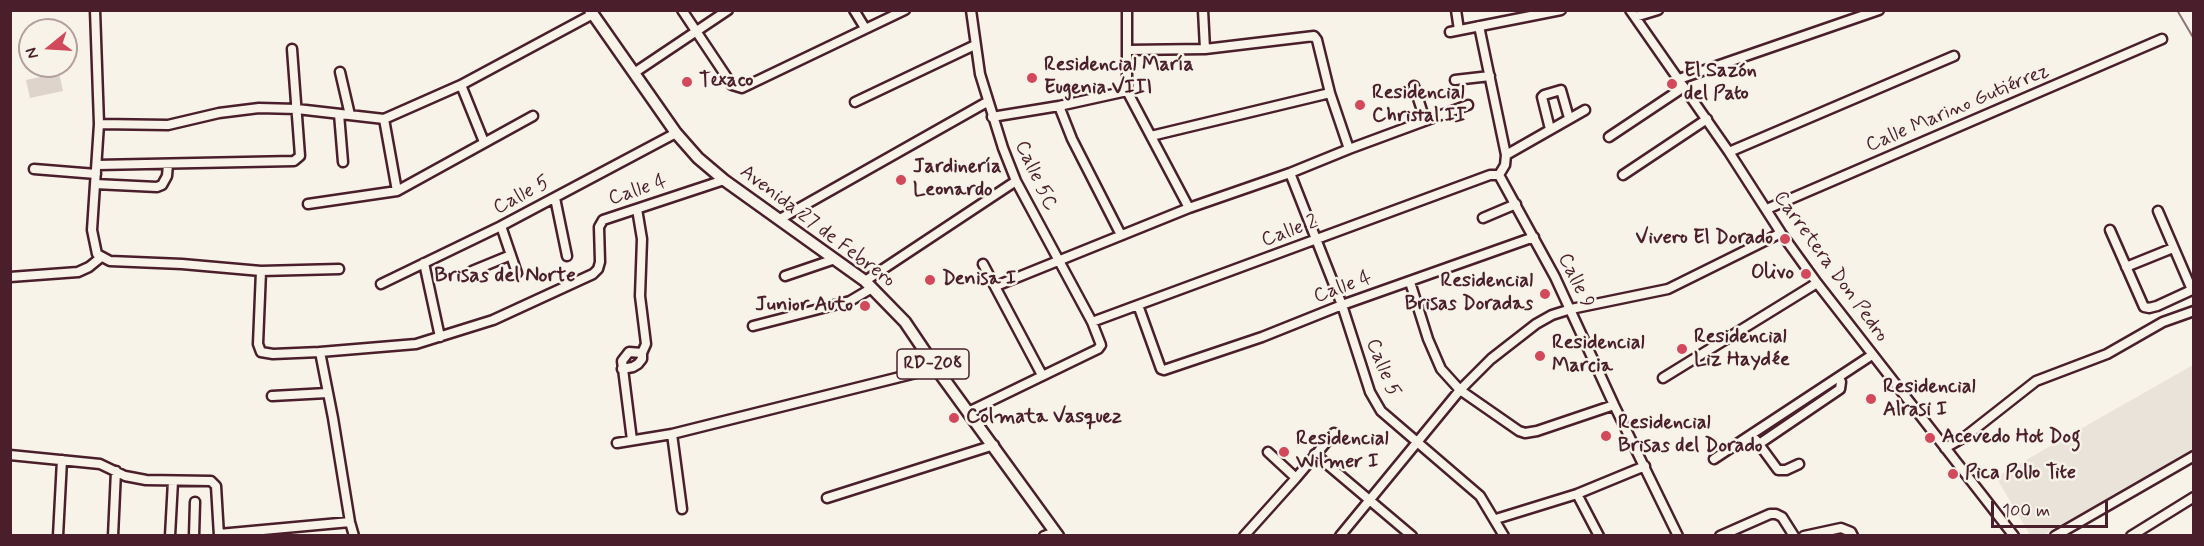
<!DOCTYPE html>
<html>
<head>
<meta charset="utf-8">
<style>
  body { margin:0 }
  #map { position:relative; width:2204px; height:546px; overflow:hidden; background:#f7f3e8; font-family:Mynerve,sans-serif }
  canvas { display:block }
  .frame { position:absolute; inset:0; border:12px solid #4a1f2b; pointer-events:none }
  .north { position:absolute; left:18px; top:18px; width:60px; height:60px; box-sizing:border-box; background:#f7f3e8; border:2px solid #b29e9c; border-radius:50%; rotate:252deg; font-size:16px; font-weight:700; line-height:24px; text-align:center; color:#4a1f2b }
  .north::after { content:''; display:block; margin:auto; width:21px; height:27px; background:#d1495b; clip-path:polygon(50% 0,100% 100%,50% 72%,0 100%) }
  .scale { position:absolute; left:1991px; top:501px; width:117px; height:27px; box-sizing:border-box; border:3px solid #4a1f2b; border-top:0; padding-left:8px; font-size:18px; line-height:21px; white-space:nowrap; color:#4a1f2b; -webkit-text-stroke:4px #f7f3e8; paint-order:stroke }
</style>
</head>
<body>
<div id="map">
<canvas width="2204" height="546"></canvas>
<div class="frame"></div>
<div class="north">N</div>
<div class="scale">100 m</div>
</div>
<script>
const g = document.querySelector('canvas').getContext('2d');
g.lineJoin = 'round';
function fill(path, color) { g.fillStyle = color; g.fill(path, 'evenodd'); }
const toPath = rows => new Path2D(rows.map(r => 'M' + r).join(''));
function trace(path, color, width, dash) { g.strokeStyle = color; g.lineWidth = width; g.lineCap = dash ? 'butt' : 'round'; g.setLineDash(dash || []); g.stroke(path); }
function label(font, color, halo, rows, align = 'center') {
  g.font = font + ' Mynerve,sans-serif'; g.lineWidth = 5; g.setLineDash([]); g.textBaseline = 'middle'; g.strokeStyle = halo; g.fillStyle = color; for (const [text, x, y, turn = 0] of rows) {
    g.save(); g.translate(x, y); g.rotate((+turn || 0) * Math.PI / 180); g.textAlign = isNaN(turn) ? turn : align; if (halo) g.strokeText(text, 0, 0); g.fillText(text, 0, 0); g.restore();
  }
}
fill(toPath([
  [2193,365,2193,450,2043,535,2030,535,1996,477]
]), '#eae3da');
fill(toPath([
  [59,73,63,91,30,98,26,80]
]), '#ded4cc');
trace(toPath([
  [2177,10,2194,39]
]), '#8e7275', 2);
const minor = toPath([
  [95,10,99,124,92,230,97,254,110,261,182,264,261,271,339,269],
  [682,10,732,85,742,88,905,10],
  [854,10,865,28],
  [1127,10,1127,91,1189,208],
  [1203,10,1205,49],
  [1456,10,1459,30],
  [1630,10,1729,152,1781,233,1817,283,2014,536],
  [1635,17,1658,10],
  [1479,26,1506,155,1505,165,1499,175],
  [1450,32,1561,10],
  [1128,50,1205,49,1314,36,1317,40,1330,93,1349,149],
  [340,72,350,115],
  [634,73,728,10],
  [1679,79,1879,10],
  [1455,80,1490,76],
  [461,85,484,142],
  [1414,86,1425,120],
  [855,102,975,45],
  [1059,106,1072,139,1121,235],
  [339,114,343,162],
  [992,117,1059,106,1127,91],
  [384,119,397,191],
  [99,124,168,125,219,113,259,108,297,109,384,119,461,85,593,14],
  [1550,129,1542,97,1544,95,1561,90,1569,118],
  [1151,136,1330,93],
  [1609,137,1684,87],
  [1729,152,1954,56],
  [1506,155,1585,110],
  [97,165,294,161,300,156,292,49],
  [34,169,96,174],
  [1290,173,1342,305,1370,392,1381,411,1480,496,1504,536],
  [1499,175,1555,277,1614,405,1678,536],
  [1623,175,1707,119],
  [95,184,157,187,162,185,167,176,168,164],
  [555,198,567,256],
  [308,204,397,191,533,116],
  [1767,209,2162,39],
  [2158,211,2192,290],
  [1483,218,1516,204],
  [780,219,987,102],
  [501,226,517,273],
  [2110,230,2144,307,2149,308,2157,306,2194,289],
  [424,263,440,337],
  [983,264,1042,375],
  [2126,267,2173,248],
  [261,271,258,344,261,352,273,354,320,352,416,344,493,320,593,274,598,269,600,262,599,227,603,220,724,180],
  [472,271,511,255],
  [785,276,835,259],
  [10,277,78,272,89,267,100,258],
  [865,281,1016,181],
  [1410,282,1428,339,1441,369,1460,390,1519,431,1525,433,1537,431,1614,405],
  [381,284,501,226,676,133],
  [996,286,1189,208,1290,173,1349,149,1468,105],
  [1138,305,1161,369,1164,370,1262,337,1342,305,1534,237],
  [1092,322,1490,175,1499,175],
  [753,326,850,301,872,288],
  [320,352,333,418,350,522,354,536],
  [622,369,633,367,638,364,642,359,642,353,646,344,640,296,642,239,637,209],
  [1663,378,1817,283],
  [272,396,327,393],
  [968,412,1098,349,1101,345,1092,322,1016,181,1003,148,980,74,971,10],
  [672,434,682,509],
  [632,440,622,361,629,352,642,353],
  [1756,440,1778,470,1786,470,1799,464],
  [617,443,672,434,936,368],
  [1759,444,1840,389,1841,382,1839,377],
  [1945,448,1966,436,2036,381,2107,354,2163,322,2194,311],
  [1268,452,1296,478],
  [1315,454,1412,536],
  [10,455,100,464,125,476,146,480,211,481,216,486,219,536],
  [1714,459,1872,355],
  [1577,494,1599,536],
  [827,498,994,445],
  [1496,519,1577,494,1645,466],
  [219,534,350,522],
  [58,536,62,460],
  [113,536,116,471],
  [170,536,173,481],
  [194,536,195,502],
  [1044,536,1055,532],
  [1244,536,1296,478,1334,433],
  [1340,536,1460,390,1491,359,1536,324,1552,315,1571,309,1668,289,1781,233],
  [1720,536,1770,514,1776,514,1782,517,1794,536],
  [1804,536,1841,528,1851,532,1853,536],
  [2055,536,2194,456],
  [2131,536,2194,497]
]);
const major = toPath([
  [590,10,676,133,698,158,724,180,865,281,905,322,936,368,1058,536]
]);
trace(minor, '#4a1f2b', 13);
trace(major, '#4a1f2b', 15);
trace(minor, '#f7f3e8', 8);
trace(major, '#f7f3e8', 10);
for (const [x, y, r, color] of [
  [1032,78,6,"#d1495b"],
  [687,82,6,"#d1495b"],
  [1672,84,6,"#d1495b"],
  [1360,105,6,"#d1495b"],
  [901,180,6,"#d1495b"],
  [1785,239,6,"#d1495b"],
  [1806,274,6,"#d1495b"],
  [930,280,6,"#d1495b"],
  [1545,294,6,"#d1495b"],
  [865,306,6,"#d1495b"],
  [1682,349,6,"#d1495b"],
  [1540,356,6,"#d1495b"],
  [1871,399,6,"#d1495b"],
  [954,418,6,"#d1495b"],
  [1606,436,6,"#d1495b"],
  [1930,438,6,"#d1495b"],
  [1284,452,6,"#d1495b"],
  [1953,474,6,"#d1495b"]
]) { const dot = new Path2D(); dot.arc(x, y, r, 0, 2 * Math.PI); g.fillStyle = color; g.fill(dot); trace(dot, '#f7f3e8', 2); }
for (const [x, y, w] of [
  [933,364,72]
]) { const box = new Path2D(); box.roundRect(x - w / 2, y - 15, w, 30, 4.5); g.fillStyle = '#f7f3e8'; g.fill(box); trace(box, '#4a1f2b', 1.5); }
label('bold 18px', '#4a1f2b', null, [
  ["RD-208",933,364]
]);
label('bold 20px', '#4a1f2b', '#f7f3e8', [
  ["Residencial María",1044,66],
  ["Eugenia VIII",1044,89],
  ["El Sazón",1684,72],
  ["del Pato",1684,95],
  ["Texaco",699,82],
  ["Residencial",1372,94],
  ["Christal II",1372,117],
  ["Jardinería",913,168],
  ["Leonardo",913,191],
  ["Vivero El Dorado",1773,239,"right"],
  ["Olivo",1794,274,"right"],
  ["Denisa I",942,280],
  ["Residencial",1533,282,"right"],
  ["Brisas Doradas",1533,305,"right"],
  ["Junior Auto",853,306,"right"],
  ["Residencial",1694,338],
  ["Liz Haydée",1694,361],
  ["Residencial",1552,344],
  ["Marcia",1552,367],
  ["Residencial",1883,388],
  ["Alrasi I",1883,411],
  ["Colmata Vasquez",966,418],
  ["Residencial",1618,424],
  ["Brisas del Dorado",1618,447],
  ["Acevedo Hot Dog",1942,438],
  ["Residencial",1296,440],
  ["Wilmer I",1296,463],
  ["Pica Pollo Tite",1965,474]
], 'left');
label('20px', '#4a1f2b', '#f7f3e8', [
  ["Calle Marino Gutiérrez",1958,109,-23],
  ["Calle 5C",1035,176,65],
  ["Calle 4",638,191,-18],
  ["Calle 5",522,196,-28],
  ["Avenida 27 de Febrero",817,227,37],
  ["Calle 2",1290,232,-20],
  ["Carretera Don Pedro",1830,267,54],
  ["Calle 9",1575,281,64],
  ["Calle 4",1343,288,-20],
  ["Calle 5",1382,368,68]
]);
label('bold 21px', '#4a1f2b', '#f7f3e8', [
  ["Brisas del Norte",505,277]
]);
</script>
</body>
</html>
